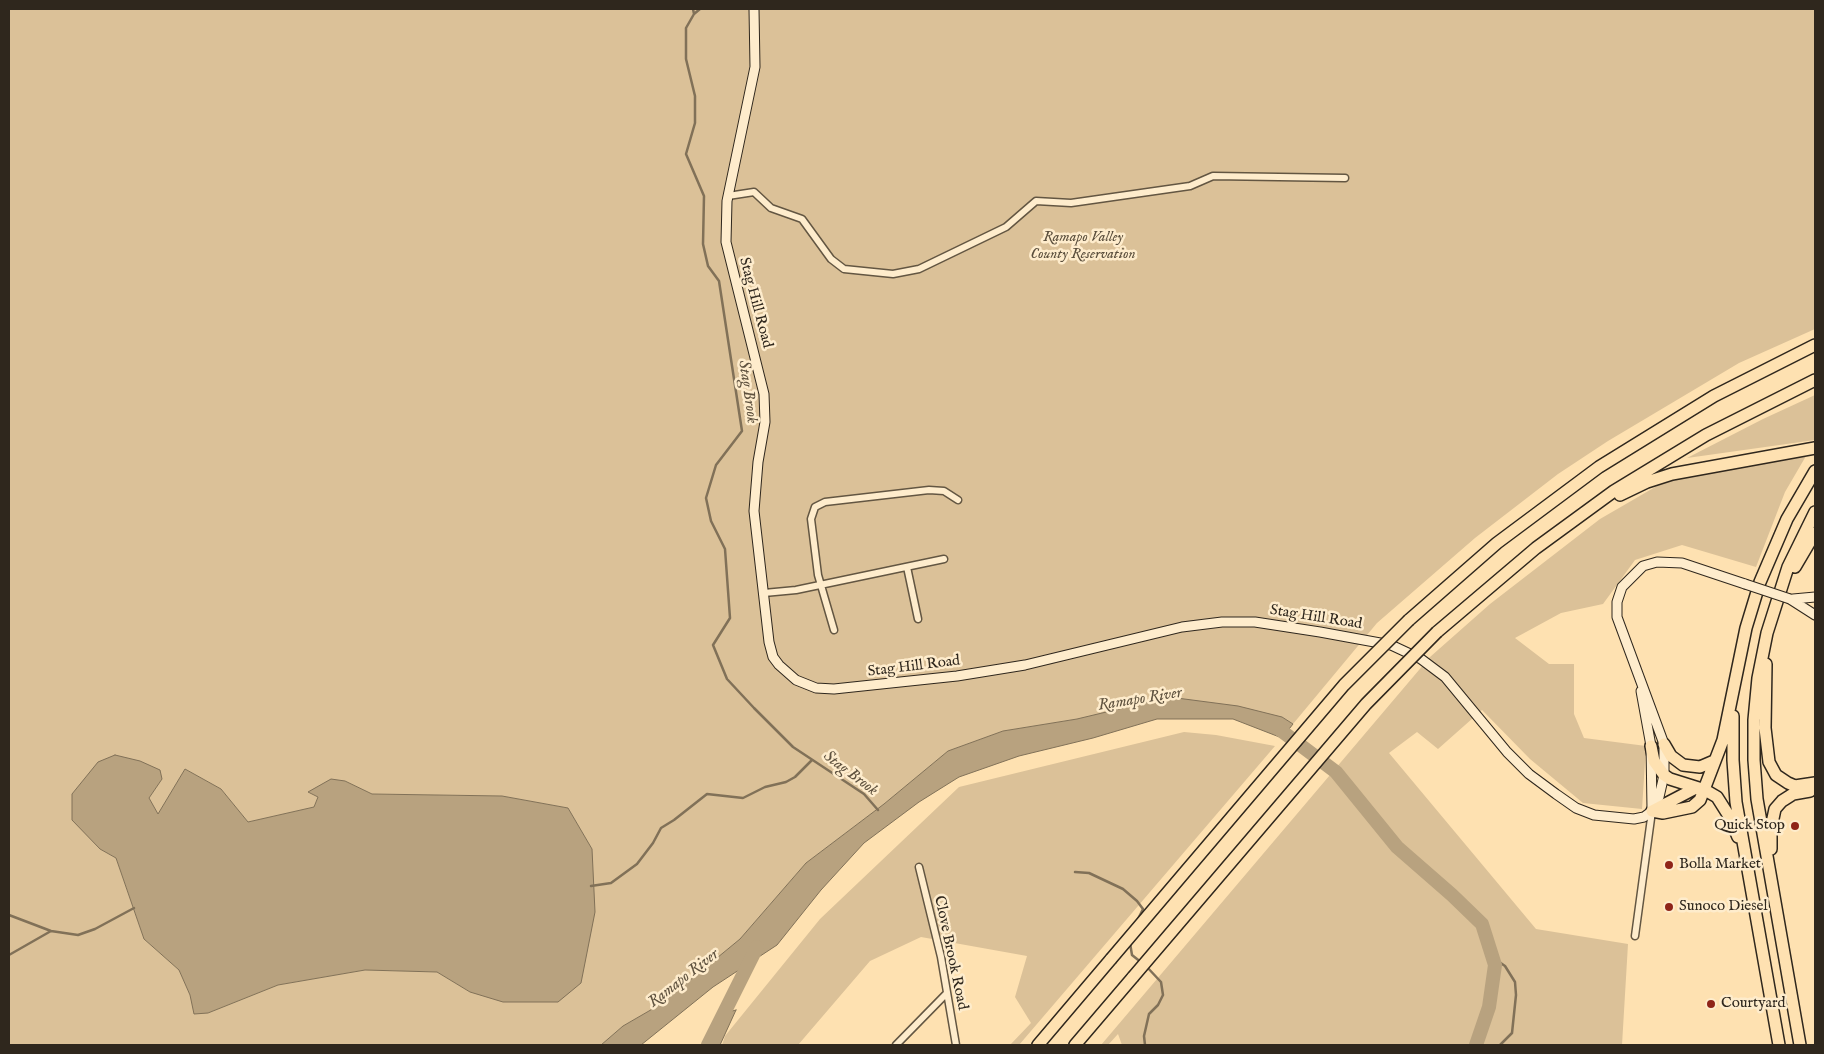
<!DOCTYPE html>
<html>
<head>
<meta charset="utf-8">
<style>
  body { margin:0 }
  #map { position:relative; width:1824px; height:1054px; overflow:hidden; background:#fee1b1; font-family:"IM FELL English",serif }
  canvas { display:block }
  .frame { position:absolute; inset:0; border:10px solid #2f271d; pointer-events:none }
</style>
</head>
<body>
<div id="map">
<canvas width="1824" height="1054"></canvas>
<div class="frame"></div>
</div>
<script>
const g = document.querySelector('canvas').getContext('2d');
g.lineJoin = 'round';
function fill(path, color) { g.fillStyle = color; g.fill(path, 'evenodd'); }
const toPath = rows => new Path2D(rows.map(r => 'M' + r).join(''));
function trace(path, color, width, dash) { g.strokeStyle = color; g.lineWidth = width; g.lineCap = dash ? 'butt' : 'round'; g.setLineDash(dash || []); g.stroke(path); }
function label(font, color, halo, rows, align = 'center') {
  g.font = font + ' "IM FELL English",serif'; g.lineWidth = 5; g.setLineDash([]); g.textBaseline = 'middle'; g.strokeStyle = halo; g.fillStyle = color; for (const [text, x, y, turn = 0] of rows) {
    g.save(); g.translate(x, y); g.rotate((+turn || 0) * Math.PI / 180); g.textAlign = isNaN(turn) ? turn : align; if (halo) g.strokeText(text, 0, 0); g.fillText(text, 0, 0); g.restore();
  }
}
fill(toPath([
  [9,9,1815,9,1815,329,1739,363,1608,441,1558,474,1475,538,1377,623,1293,724,1282,717,1077,719,1003,731,948,751,884,804,806,863,740,939,661,1004,623,1026,601,1045,9,1045],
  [185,769,221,789,248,822,314,807,318,797,308,792,345,781,372,794,502,796,568,808,592,849,581,983,570,991,470,992,437,972,365,970,278,985,208,1013,190,995,179,970,144,939,116,858,100,849,89,836,72,794,82,784,162,779,149,798,158,815],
  [1815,395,1815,440,1687,458,1763,419],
  [1806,456,1785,492,1756,567,1682,545,1635,560,1603,604,1561,613,1515,638,1549,664,1574,664,1574,714,1584,738,1646,746,1642,809,1583,803,1530,759,1482,710,1438,749,1417,732,1389,753,1536,929,1628,944,1622,1045,1122,1045,1118,1034,1108,1045,1101,1045,1430,657,1490,604,1600,519,1657,486,1695,473],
  [1184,732,1216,735,1275,746,1019,1045,1010,1045,1031,1023,1015,997,1027,956,921,937,870,961,798,1045,722,1045,725,1036,820,919,959,787]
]), '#dbc198');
const water = toPath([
  [1169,697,1238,706,1282,717,1293,724,1282,738,1233,719,1157,719,1093,738,1019,756,959,777,919,802,864,843,821,890,777,945,713,987,641,1045,601,1045,623,1026,661,1004,740,939,806,863,884,804,948,751,1003,731,1077,719,1169,697],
  [115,755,140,761,160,770,162,779,149,798,158,814,185,769,221,789,248,822,314,807,318,797,308,792,331,779,345,781,372,794,502,796,568,808,592,849,595,912,581,983,558,1002,503,1002,470,992,437,972,365,970,278,985,208,1013,194,1014,190,995,179,970,144,939,116,858,100,849,72,820,72,794,98,762,115,755],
  [736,1010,720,1045,704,1045,717,1015,736,1010]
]);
fill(water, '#b8a27f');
trace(water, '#817158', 1);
trace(toPath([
  [693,9,694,14,686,28,686,59,695,96,695,123,686,154,704,196,703,244,708,266,719,281,742,431,716,465,706,498,711,521,725,549,730,618,713,645,727,679,754,708,793,747,864,794,878,810],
  [694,14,700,9],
  [1075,872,1089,873,1123,889,1137,901,1143,909,1138,919],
  [591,886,611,883,637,864,653,843,661,828,674,820,707,794,743,798,765,787,786,782,795,777,812,760],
  [9,915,51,931,78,935,95,929,134,908],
  [1130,943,1132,955,1142,963],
  [9,955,51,931],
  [1492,957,1505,966,1515,982,1516,995,1512,1033,1500,1045],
  [1145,1045,1144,1036,1149,1014,1158,1005,1163,995,1161,982,1146,966]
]), '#817158', 2.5);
trace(toPath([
  [1269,724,1275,726,1336,772,1397,847,1452,895,1482,924,1495,965,1489,1007,1476,1045],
  [708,1045,757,947]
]), '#b8a27f', 14);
const street = toPath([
  [728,196,754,192,771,208,802,219,831,259,844,269,893,274,919,269,1006,227,1036,201,1071,203,1190,186,1213,176,1345,178],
  [907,567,918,619],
  [764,593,796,590,944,559],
  [834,630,818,575,811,519,815,507,825,502,929,490,944,491,958,500],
  [919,867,941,957,956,1045],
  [1635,936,1652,811],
  [896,1045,947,993]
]);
const secondary = toPath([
  [754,9,755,67,727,201,726,242,764,394,765,422,758,462,754,511,769,642,773,657,779,665,796,680,816,688,834,689,957,676,1025,665,1182,627,1222,622,1255,622,1320,632,1391,645,1421,659,1445,677,1507,752,1529,774,1556,794,1576,808,1594,815,1634,819,1644,817,1652,811,1659,797,1664,775,1664,744,1617,617,1617,602,1622,587,1643,566,1657,562,1682,563,1745,584],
  [1790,599,1815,615],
  [1793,599,1815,597],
  [1641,691,1651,746,1652,809]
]);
const highway = toPath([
  [1620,495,1647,482,1672,474,1815,448],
  [1795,567,1815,533],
  [1409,620,1497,543,1599,467,1714,396,1815,345],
  [1437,632,1536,548,1614,491,1706,435,1815,380],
  [1766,664,1765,728,1769,762,1776,775,1788,783,1795,786,1815,783],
  [1733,716,1733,760,1736,802,1779,1045],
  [1664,744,1671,756,1683,765,1700,767,1714,761],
  [1651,746,1654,761,1664,775,1670,779,1705,790,1717,797,1729,816,1738,837],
  [1652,811,1663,813,1692,807,1700,800,1723,740,1746,628,1760,582,1787,519,1815,471],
  [1652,811,1694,789],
  [1771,849,1771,828,1775,809,1782,801,1793,794,1810,791],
  [1038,1045,1111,959],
  [1075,1045,1133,977],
  [1800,1045,1757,799,1754,760,1754,720,1758,678,1767,633,1788,567,1815,512]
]);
trace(street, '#635642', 9);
trace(secondary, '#2f271d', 11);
trace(highway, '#2f271d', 14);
trace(street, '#feeccc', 6);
trace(secondary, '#feeccc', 9);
trace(highway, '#fee1b1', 11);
const secondaryBridge = toPath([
  [1745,584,1790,599]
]);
const highwayBridge = toPath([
  [1111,959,1344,685,1409,620],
  [1133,977,1366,704,1437,632]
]);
trace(secondaryBridge, '#2f271d', 11, []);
trace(highwayBridge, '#2f271d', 14, []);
trace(secondaryBridge, '#feeccc', 9);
trace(highwayBridge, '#fee1b1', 11);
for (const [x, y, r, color] of [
  [1795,826,5,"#8f2418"],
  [1669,865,5,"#8f2418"],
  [1669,907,5,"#8f2418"],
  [1711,1004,5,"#8f2418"]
]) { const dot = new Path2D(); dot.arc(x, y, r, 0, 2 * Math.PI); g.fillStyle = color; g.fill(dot); trace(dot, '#feeccc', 2); }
label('italic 15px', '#5a4e3c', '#feeccc', [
  ["Ramapo Valley",1083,238],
  ["County Reservation",1083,255]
]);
label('15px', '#2f271d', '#feeccc', [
  ["Stag Hill Road",755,303,75],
  ["Stag Hill Road",1316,618,9],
  ["Stag Hill Road",914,667,-7],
  ["Clove Brook Road",950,953,78]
]);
label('15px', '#2f271d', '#feeccc', [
  ["Quick Stop",1785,826,"right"],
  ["Bolla Market",1679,865],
  ["Sunoco Diesel",1679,907],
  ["Courtyard",1721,1004]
], 'left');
label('italic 16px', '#5f523f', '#feeccc', [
  ["Stag Brook",747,392,82],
  ["Ramapo River",1140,700,-9],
  ["Stag Brook",850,774,37],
  ["Ramapo River",684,979,-38]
]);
</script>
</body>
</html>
